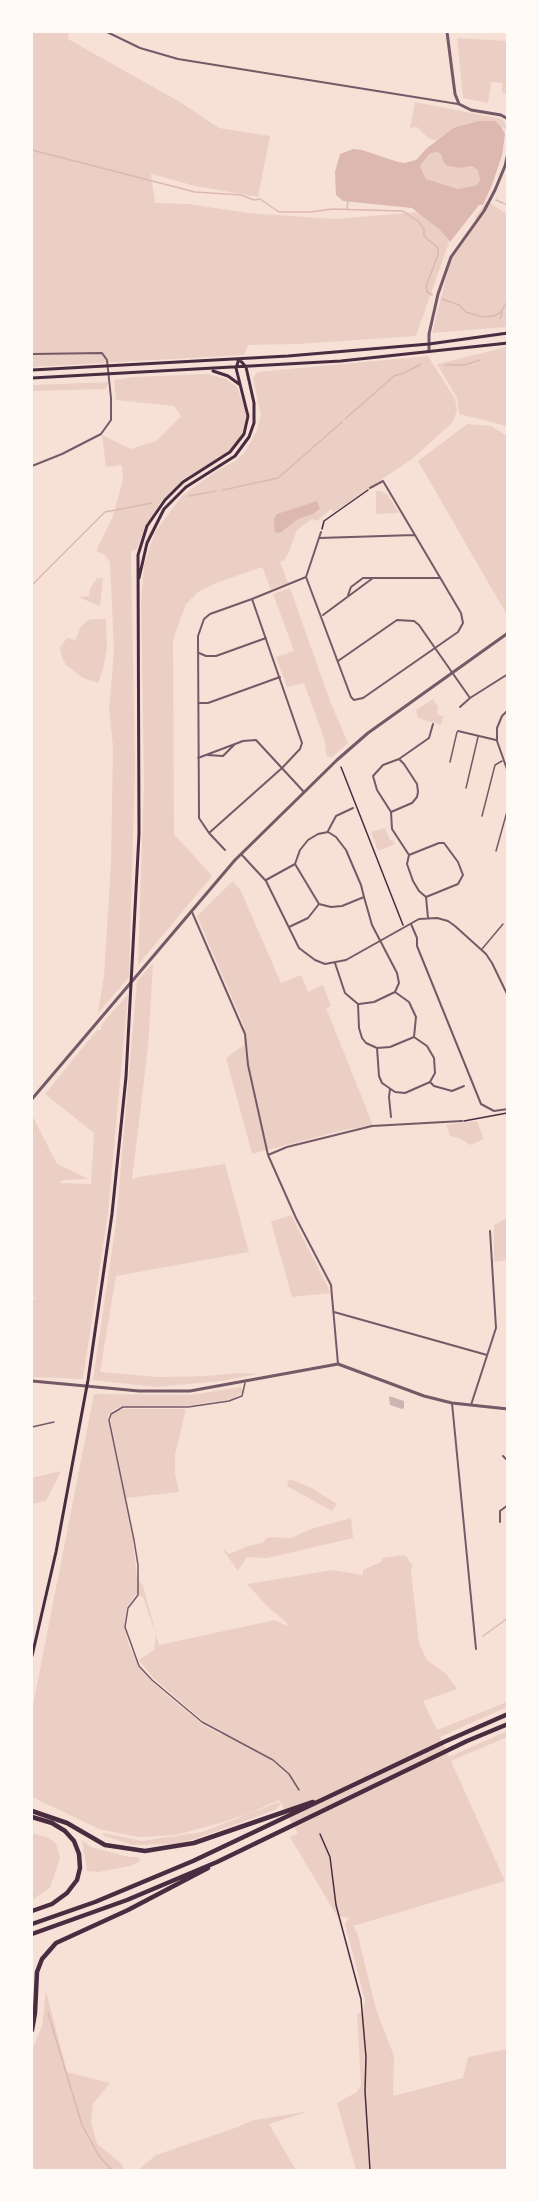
<!DOCTYPE html>
<html>
<head>
<meta charset="utf-8">
<style>
  body { margin:0 }
  #map { position:relative; width:539px; height:2202px; overflow:hidden; background:#f7e1d7; font-family:"Noto Sans",sans-serif }
  canvas { display:block }
  .frame { position:absolute; inset:0; border:33px solid #fffaf5; pointer-events:none }
</style>
</head>
<body>
<div id="map">
<canvas width="539" height="2202"></canvas>
<div class="frame"></div>
</div>
<script>
const g = document.querySelector('canvas').getContext('2d');
g.lineJoin = 'round';
function fill(path, color) { g.fillStyle = color; g.fill(path, 'evenodd'); }
const toPath = rows => new Path2D(rows.map(r => 'M' + r).join(''));
function trace(path, color, width, dash) { g.strokeStyle = color; g.lineWidth = width; g.lineCap = dash ? 'butt' : 'round'; g.setLineDash(dash || []); g.stroke(path); }
fill(toPath([
  [32,32,69,32,68,39,180,102,219,128,270,136,258,197,195,186,151,174,155,203,188,204,249,213,334,219,417,212,433,220,449,242,416,336,298,344,248,345,244,355,32,367],
  [457,38,507,41,507,95,502,92,502,83,491,82,488,103,463,98],
  [415,102,502,119,507,126,507,130,495,121,478,121,453,128,437,140,429,139,417,127,410,128],
  [437,152,441,154,444,163,448,166,461,168,472,166,478,170,480,180,477,185,458,189,426,179,420,166,429,154],
  [487,201,507,214,507,327,432,333,451,259,467,231,468,232,478,219,475,217],
  [507,347,507,426,459,414,457,398,437,364],
  [428,356,455,399,457,410,453,422,412,459,334,512,331,509,317,521,312,519,297,530,288,554,284,560,280,562,288,583,271,589,262,567,216,583,198,592,186,604,173,640,174,834,212,876,138,965,144,783,141,602,144,565,155,532,182,496,215,472,235,461,245,452,257,430,261,415,253,378,257,372],
  [208,374,226,379,237,387,245,409,246,417,242,434,230,451,184,479,162,500,144,529,137,549,131,552,135,769,129,977,98,1013,104,976,111,862,113,746,109,710,114,651,110,562,105,555,96,551,113,516,123,479,122,465,106,467,102,435,131,449,156,441,181,416,174,406,116,400,114,380,133,377],
  [108,382,106,389,32,391,32,385],
  [467,424,491,426,507,436,507,615,418,461],
  [376,491,381,491,388,495,399,513,376,514],
  [97,578,103,578,100,606,78,597,89,596,90,589],
  [290,588,330,701,348,743,331,758,326,755,325,741,304,683,287,687,276,657,294,651,273,594],
  [96,619,106,619,107,648,103,670,98,683,83,678,66,665,61,655,60,647,67,638,75,640,81,626,88,620],
  [433,699,438,707,437,715,444,716,441,725,418,718,416,710],
  [385,828,390,840,393,840,395,844,378,851,371,832],
  [233,881,241,891,281,983,301,975,308,992,323,985,331,1006,326,1008,373,1125,344,1130,252,1154,226,1058,244,1045,244,1026,197,916],
  [153,963,148,1047,132,1180,138,1177,225,1164,249,1252,116,1276,100,1372,157,1377,206,1376,239,1373,258,1374,221,1381,156,1387,93,1380,116,1223,137,981],
  [128,994,108,1213,83,1379,32,1377,32,1301,35,1298,32,1296,32,1115,57,1164,89,1179,63,1180,59,1183,91,1184,94,1133,45,1094,97,1030,101,1030,101,1025],
  [477,1121,484,1139,470,1145,459,1138,450,1136,446,1125],
  [291,1215,328,1287,330,1293,292,1297,271,1222],
  [507,1218,507,1260,494,1262,494,1225],
  [241,1387,243,1390,242,1393,232,1399,185,1406,120,1407,113,1410,108,1415,133,1540,137,1578,143,1586,159,1645,275,1620,287,1626,287,1623,267,1606,247,1584,333,1570,363,1575,363,1570,381,1562,383,1558,405,1555,413,1566,411,1570,419,1643,427,1660,446,1674,457,1689,423,1701,437,1730,507,1702,507,1707,440,1737,449,1757,507,1731,507,1737,451,1761,505,1881,353,1926,357,1932,376,2009,394,2056,393,2096,463,2078,468,2057,507,2049,507,2170,356,2170,337,2103,357,2092,361,2085,357,2014,363,2012,365,2000,345,1924,349,1918,337,1916,290,1837,298,1834,279,1800,248,1814,213,1825,176,1835,138,1837,99,1829,32,1797,32,1710,94,1394,191,1395],
  [136,1594,143,1597,156,1635,154,1650,139,1660,153,1678,203,1721,223,1733,222,1735,202,1724,173,1700,151,1681,139,1667,128,1643,125,1627,126,1608],
  [125,1409,186,1409,175,1455,175,1474,179,1492,126,1498,111,1422,111,1416,115,1411],
  [61,1471,46,1501,32,1504,32,1478],
  [289,1479,310,1487,337,1504,332,1511,287,1486],
  [351,1518,353,1538,267,1558,247,1557,238,1571,222,1548,229,1554,248,1546,262,1543,268,1537,291,1538,311,1529],
  [279,1802,280,1805,275,1810,195,1839,175,1844,133,1845,104,1836,103,1833,142,1841,202,1832],
  [32,1833,49,1838,56,1844,60,1858,50,1888,32,1900],
  [82,1840,91,1847,129,1857,138,1857,141,1861,130,1866,98,1872,87,1871],
  [46,1991,67,2072,110,2083,93,2104,91,2122,97,2144,122,2164,123,2170,32,2170,32,2050,42,2026],
  [310,2111,269,2124,296,2170,138,2170,156,2155,235,2128,254,2120]
]), '#ebcfc5');
fill(toPath([
  [478,121,495,121,501,126,505,134,502,155,492,185,483,205,479,205,450,242,439,229,412,208,343,201,336,195,335,172,340,154,353,149,362,150,398,162,404,163,416,160,426,149,453,128],
  [437,152,441,154,444,163,448,166,461,168,472,166,478,170,480,180,477,185,458,189,426,179,420,166,429,154],
  [317,501,320,509,313,514,298,519,280,533,275,532,274,519,277,514]
]), '#dcb8b0');
trace(toPath([
  [32,150,195,192,241,195,254,200,260,199,279,212,311,212,332,209,403,211,419,222,424,230,424,236,438,248,438,255,426,286,427,292,432,295],
  [496,200,503,203],
  [505,204,508,205],
  [347,209,348,201],
  [442,299,459,305,466,312,483,317,494,316,501,312,508,300],
  [500,319,502,313],
  [445,365,464,365,480,360],
  [345,419,394,376,404,373,421,364],
  [223,490,278,478,342,422],
  [189,496,216,491],
  [32,585,105,512,152,503],
  [483,1636,508,1618],
  [48,2013,82,2125,99,2156,112,2170]
]), '#dcb8b0', 1.5);
fill(toPath([
  [389,1396,404,1401,404,1408,402,1409,390,1405]
]), '#ccb4b1');
trace(toPath([
  [322,529,324,521,368,490],
  [341,767,403,925],
  [464,1121,507,1113],
  [320,1834,330,1857,336,1905,361,1999,366,2057,365,2091,370,2170]
]), '#4a2c40', 1.5);
trace(toPath([
  [450,762,457,732],
  [466,788,478,737],
  [482,816,495,765,502,761],
  [496,851,508,808],
  [482,949,503,924],
  [245,1383,242,1396,229,1401,188,1407,123,1407,111,1414,109,1420,134,1540,138,1565,138,1595,128,1608,125,1627,139,1666,152,1680,202,1722,273,1760,289,1774,299,1790],
  [32,1427,54,1422]
]), '#755966', 1.5);
trace(toPath([
  [107,32,140,48,178,59,458,104],
  [32,354,102,353,107,360,111,398,111,420,101,434,62,454,32,466],
  [321,532,306,577,351,697,354,700,363,698,435,648,470,698,460,707],
  [319,538,415,535],
  [348,595,351,587,363,578,373,578],
  [252,599,302,743,300,749,282,768,209,833,199,818,198,636,204,619,210,614,252,599],
  [252,599,306,577],
  [323,615,373,578,440,578],
  [199,653,206,656,216,656,266,638],
  [338,661,397,620,414,621,419,625,435,648,458,632,463,623,461,613,383,481,370,488],
  [470,698,508,674],
  [198,703,208,703,280,677],
  [508,710,502,716,497,728,497,741,508,772],
  [458,731,496,740],
  [207,755,223,756,235,744],
  [198,758,243,741,256,740,304,792],
  [399,759,429,738,433,724],
  [391,812,412,803,417,797,418,792,417,784,404,764,399,759,383,765,373,776,377,790,391,812,392,829,409,855,407,864,413,881,419,891,426,897,428,918],
  [328,831,336,816,353,808],
  [328,832,336,837,346,850,361,885,364,897,342,906,331,907,319,904,295,864,300,850,308,840,318,834,328,832],
  [209,833,225,850],
  [241,854,266,881,299,948,315,960,325,964,346,960,419,919,437,918,448,921,455,926,486,954,492,963,508,996],
  [409,855,439,843,444,843,458,862,463,875,458,884,426,897],
  [266,880,295,864],
  [192,912,245,1034,248,1065,268,1155,296,1218,331,1285,338,1364],
  [411,924,417,938,417,946,481,1104,494,1111,508,1109],
  [289,927,308,918,319,904],
  [335,963,345,993,358,1004,359,1028,362,1038,366,1043,377,1048,379,1076,382,1083,395,1092,405,1093,430,1082,435,1073,434,1058,427,1046,414,1037,416,1017,409,1002,395,992,399,983,397,973,372,925,364,897],
  [359,1004,374,1002,395,992],
  [377,1048,390,1047,414,1037],
  [430,1082,434,1086,452,1091,464,1086],
  [390,1089,389,1097,391,1117],
  [268,1155,287,1147,372,1126,462,1121],
  [334,1312,487,1355],
  [452,1403,476,1649],
  [471,1405,496,1328,490,1231],
  [503,1456,508,1461],
  [500,1522,500,1511,508,1505]
]), '#755966', 2);
trace(toPath([
  [447,32,455,94,459,104,471,110,501,115,508,119],
  [429,351,429,334,438,294,451,257,484,211,495,190,505,166,508,153],
  [32,1099,235,860,337,760,368,733,508,633],
  [32,1381,139,1391,190,1391,338,1364,424,1396,452,1403,508,1409]
]), '#755966', 3);
trace(toPath([
  [32,370,288,356,429,344,508,333],
  [213,371,228,376,239,384],
  [32,378,341,361,508,343],
  [139,578,147,543,164,509,186,487,235,456,249,437,254,423,254,403,246,367,239,359],
  [32,1656,56,1552,88,1380,112,1214,126,1077,139,834,138,555,147,526,165,500,183,482,230,452,244,434,248,416,236,368,239,359]
]), '#4a2c40', 3);
trace(toPath([
  [32,1811,67,1823,105,1845,145,1851,194,1843,313,1802],
  [32,1817,52,1823,65,1831,74,1841,79,1854,80,1868,77,1880,67,1893,52,1904,32,1911],
  [32,1924,95,1902,193,1861,444,1742,508,1714],
  [32,1934,127,1900,217,1862,467,1741,508,1724],
  [32,2030,35,2013,37,1972,42,1959,56,1943,128,1910,208,1868]
]), '#4a2c40', 4.5);
</script>
</body>
</html>
